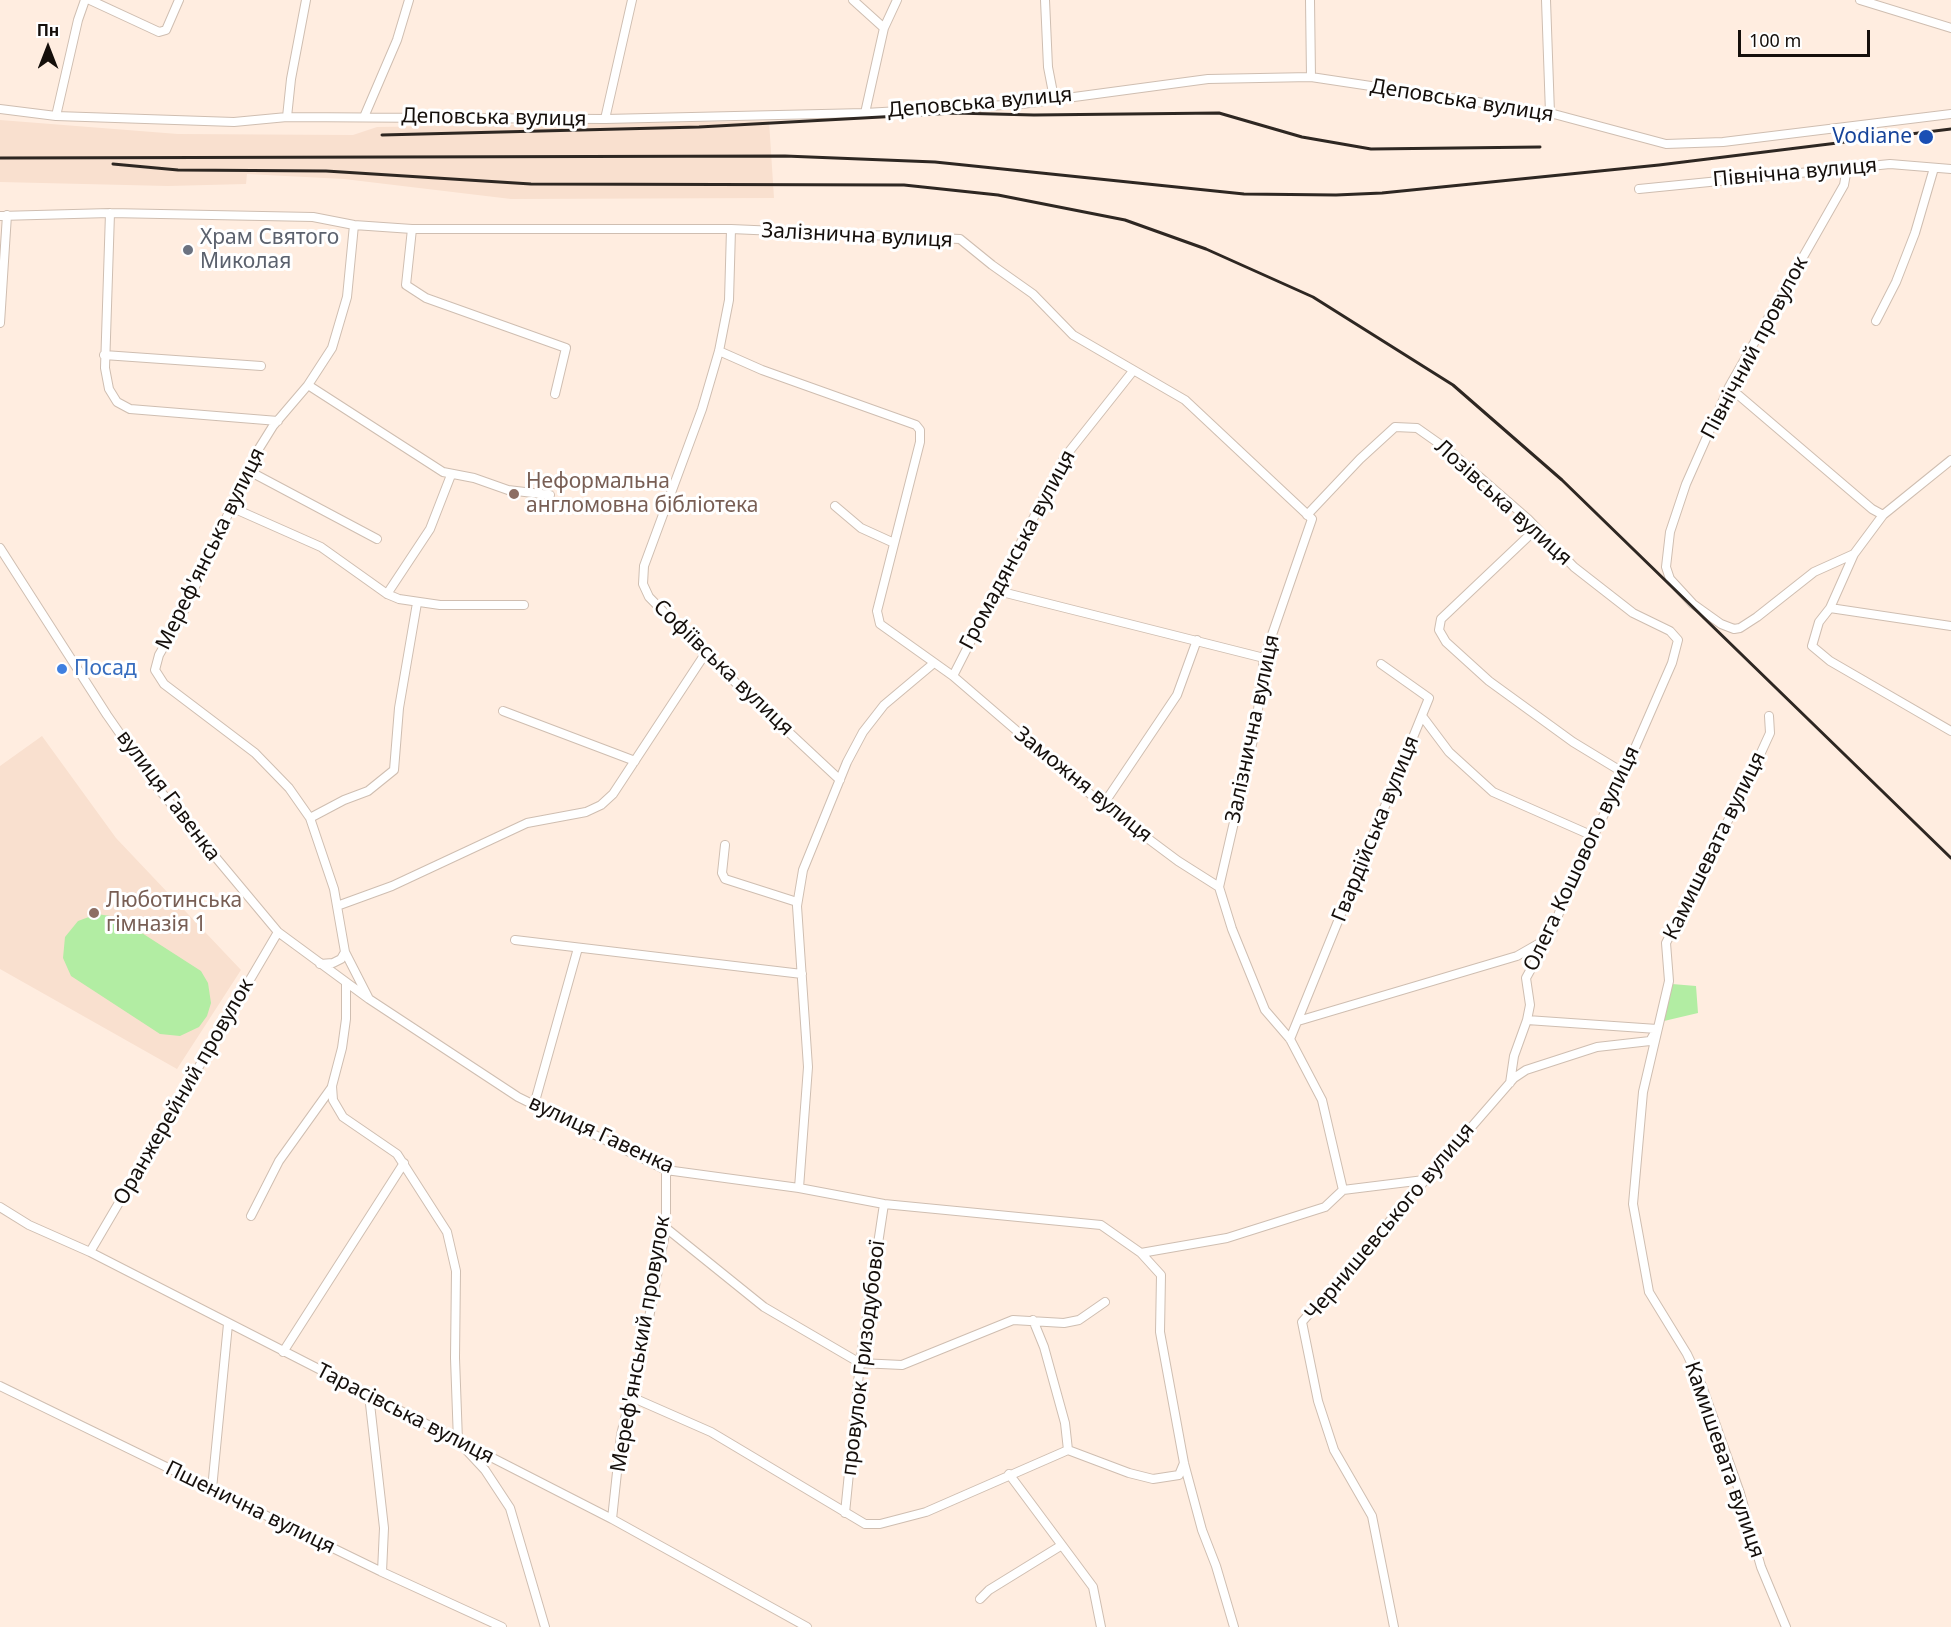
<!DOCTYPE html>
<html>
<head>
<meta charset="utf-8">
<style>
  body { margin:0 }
  #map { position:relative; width:1951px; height:1627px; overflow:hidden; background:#ffede0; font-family:"Noto Sans",sans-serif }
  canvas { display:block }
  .north { position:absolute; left:18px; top:18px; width:60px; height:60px; -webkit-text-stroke:4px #fff; paint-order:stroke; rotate:0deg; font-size:16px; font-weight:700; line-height:24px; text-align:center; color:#150f0b }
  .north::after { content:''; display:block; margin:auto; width:21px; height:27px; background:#150f0b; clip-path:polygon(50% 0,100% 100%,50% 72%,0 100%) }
  .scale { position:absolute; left:1738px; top:30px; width:132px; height:27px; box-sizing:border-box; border:3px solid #150f0b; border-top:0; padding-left:8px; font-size:18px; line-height:21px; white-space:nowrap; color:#150f0b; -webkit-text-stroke:4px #fff; paint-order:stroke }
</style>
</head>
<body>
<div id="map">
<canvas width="1951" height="1627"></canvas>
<div class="north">Пн</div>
<div class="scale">100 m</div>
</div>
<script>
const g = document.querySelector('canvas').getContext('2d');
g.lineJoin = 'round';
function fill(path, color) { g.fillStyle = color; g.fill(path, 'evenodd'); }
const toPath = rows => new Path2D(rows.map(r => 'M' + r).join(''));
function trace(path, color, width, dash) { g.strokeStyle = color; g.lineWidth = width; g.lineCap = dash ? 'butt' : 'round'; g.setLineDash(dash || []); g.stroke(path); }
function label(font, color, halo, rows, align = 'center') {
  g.font = font + ' "Noto Sans",sans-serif'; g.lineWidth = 6; g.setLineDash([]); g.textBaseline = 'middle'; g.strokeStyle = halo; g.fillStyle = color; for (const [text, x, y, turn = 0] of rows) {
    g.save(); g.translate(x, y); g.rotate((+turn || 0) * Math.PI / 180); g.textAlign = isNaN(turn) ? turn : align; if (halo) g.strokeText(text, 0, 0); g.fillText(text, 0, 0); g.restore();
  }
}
fill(toPath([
  [0,120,178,134,353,135,377,127,769,121,774,198,511,199,344,179,247,174,246,184,168,186,0,182],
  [42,736,116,838,241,970,177,1069,0,969,0,766]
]), '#f9e0cf');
fill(toPath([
  [97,914,117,917,201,971,208,983,211,1003,207,1016,199,1027,180,1036,160,1034,71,976,63,958,65,937,78,921],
  [1672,984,1696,986,1698,1013,1664,1021]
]), '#b2eda3');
const minor = toPath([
  [90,0,159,32,166,30,179,0],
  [853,0,884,28],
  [1045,0,1048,67,1054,98],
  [1310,0,1311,77],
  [1546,0,1550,113],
  [1860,0,1951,28],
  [0,109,56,116,234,122,287,117,605,119,865,113,1022,104,1208,79,1311,77,1550,113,1666,144,1723,142,1951,114],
  [865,113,884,28,897,0],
  [56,116,78,20,85,0],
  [287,117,291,79,306,0],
  [364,117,397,40,409,0],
  [605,119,632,0],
  [1847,168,1844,185,1729,387,1686,484,1670,532,1666,567,1670,579,1693,604,1721,624,1734,629,1740,628,1757,617,1814,572,1854,554],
  [1639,189,1890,164,1951,169],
  [110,213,105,368,109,389,117,402,130,409,278,421],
  [0,216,110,213,313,217,354,225,412,229,731,229,960,239,992,265,1033,294,1073,335,1185,400,1312,519,1264,658,1256,727,1219,887],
  [354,225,347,297,332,348,308,385,273,426,255,455,182,615,159,655,155,670,164,684,255,753,289,788,310,818,334,889,345,952,368,997],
  [412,229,406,285,426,298,566,348,555,394],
  [731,229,729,300,719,351,702,409,644,566,643,584,649,597,705,654,840,780],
  [1876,321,1896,282,1915,233,1934,168],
  [0,323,7,215],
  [719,351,762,370,916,425,920,430,920,442,877,611,880,624,953,676,1103,805,1178,861,1219,887],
  [104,355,261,366],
  [308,385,443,472,474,478,508,490,550,495],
  [1729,387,1872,509,1883,515],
  [1951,460,1883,515,1854,554,1830,608,1819,622,1812,646,1830,661,1951,731],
  [249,471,377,539],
  [835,506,861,528,894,543],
  [233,508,321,547,387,594,399,599,440,605,524,605],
  [1307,515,1360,459,1395,427,1417,428,1451,452,1528,519,1574,567,1633,613,1670,631,1678,640,1672,663,1624,773,1568,889,1553,929,1526,978,1530,1005,1527,1020,1514,1056,1510,1083],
  [1536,529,1441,619,1439,630,1446,642,1489,681,1573,742,1624,773],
  [0,548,107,715,157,787,278,932,369,999,518,1097,666,1170,799,1188,884,1204,1101,1225,1141,1253,1227,1238,1325,1207,1343,1190,1424,1180],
  [998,591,1264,658],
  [387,594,430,529,451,475],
  [1830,608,1951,626],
  [953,676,1064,458,1133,371],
  [503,711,635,761],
  [1422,716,1449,752,1493,792,1593,836],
  [1769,716,1770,733,1748,781,1666,943,1669,981,1643,1092,1633,1204,1649,1292,1687,1354,1702,1386,1740,1493,1761,1567,1786,1627],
  [1103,805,1177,695,1197,640],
  [310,818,344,800,368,791,394,770,399,708,417,603],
  [725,845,722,873,725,879,797,902],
  [1219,887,1232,929,1265,1010,1290,1039,1322,1100,1343,1190],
  [337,906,392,886,527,823,586,812,601,805,613,794,705,654],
  [515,940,802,974],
  [320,964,333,963,341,959,345,952],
  [346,983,346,1019,342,1048,332,1086,333,1100,343,1117,397,1154,447,1232,456,1271,455,1358,458,1441,485,1470,510,1508,545,1627],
  [1298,1021,1517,956,1545,940],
  [1290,1039,1429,698,1381,664],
  [534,1105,578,948],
  [799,1188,808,1067,797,906,803,870,847,762,863,732,884,705,934,663],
  [0,1207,29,1225,90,1252,612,1519,807,1627],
  [251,1216,279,1161,332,1087],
  [666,1228,764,1307,860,1363,902,1365,1013,1320,1064,1323,1079,1320,1105,1302],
  [90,1252,278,932],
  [1141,1253,1161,1275,1160,1332,1184,1463,1202,1530,1216,1566,1234,1627],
  [1033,1320,1044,1347,1065,1423,1068,1450],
  [283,1352,404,1163],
  [0,1386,382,1572,502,1627],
  [369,1395,384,1528,382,1572],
  [629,1396,711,1432,865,1524,880,1524,926,1512,1068,1450,1129,1473,1153,1479,1179,1475,1184,1463],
  [1009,1474,1093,1587,1101,1627],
  [212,1489,228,1324],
  [845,1513,860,1363,884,1204],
  [612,1519,621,1435,648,1323,666,1228,666,1170],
  [980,1599,989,1590,1062,1545],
  [1394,1627,1372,1516,1334,1450,1318,1401,1302,1322,1514,1078,1526,1070,1597,1047,1650,1041,1657,1029,1527,1020]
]);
trace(minor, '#cfbeb1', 10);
trace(minor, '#fff', 8);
trace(toPath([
  [382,135,699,127,954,113,1034,115,1219,113,1302,137,1371,149,1540,147],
  [0,158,785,156,935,162,1244,194,1336,195,1382,193,1659,165,1951,129],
  [113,164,178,170,326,171,531,184,904,185,998,195,1125,220,1206,249,1313,297,1453,385,1562,480,1951,858]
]), '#2e2722', 3);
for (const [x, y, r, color] of [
  [1926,137,8,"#1a4fb4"],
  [188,250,6,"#6b7280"],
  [514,494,6,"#8d6e63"],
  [62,669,6,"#3f7fe0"],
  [94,913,6,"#8d6e63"]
]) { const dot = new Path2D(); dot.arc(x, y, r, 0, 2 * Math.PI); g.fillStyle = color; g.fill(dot); trace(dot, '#fff', 2); }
label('21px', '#150f0b', '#fff', [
  ["Деповська вулиця",1462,101,9],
  ["Деповська вулиця",980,103,-5],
  ["Деповська вулиця",494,118,1],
  ["Північна вулиця",1795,173,-5],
  ["Залізнична вулиця",857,236,3],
  ["Північний провулок",1755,348,-62],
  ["Лозівська вулиця",1503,503,42],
  ["Мереф'янська вулиця",211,549,-64],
  ["Громадянська вулиця",1018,550,-62],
  ["Софіївська вулиця",723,668,44],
  ["Залізнична вулиця",1253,729,-78],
  ["Заможня вулиця",1083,785,39],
  ["вулиця Гавенка",168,796,53],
  ["Гвардійська вулиця",1376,829,-68],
  ["Камишевата вулиця",1715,846,-64],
  ["Олега Кошового вулиця",1582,859,-65],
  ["Оранжерейний провулок",184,1092,-60],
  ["вулиця Гавенка",601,1135,25],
  ["Чернишевського вулиця",1390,1222,-50],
  ["Мереф'янський провулок",641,1344,-80],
  ["провулок Гризодубової",864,1358,-83],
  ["Тарасівська вулиця",405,1414,27],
  ["Камишевата вулиця",1724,1460,71],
  ["Пшенична вулиця",250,1508,26]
]);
label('21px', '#164399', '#fff', [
  ["Vodiane",1912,137]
], 'right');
label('21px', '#5b616d', '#fff', [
  ["Храм Святого",200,238],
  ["Миколая",200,262]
], 'left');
label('21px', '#785e54', '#fff', [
  ["Неформальна",526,482],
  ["англомовна бібліотека",526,506],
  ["Люботинська",106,901],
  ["гiмназiя 1",106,925]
], 'left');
label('21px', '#366cbe', '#fff', [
  ["Посад",74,669]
], 'left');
</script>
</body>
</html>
